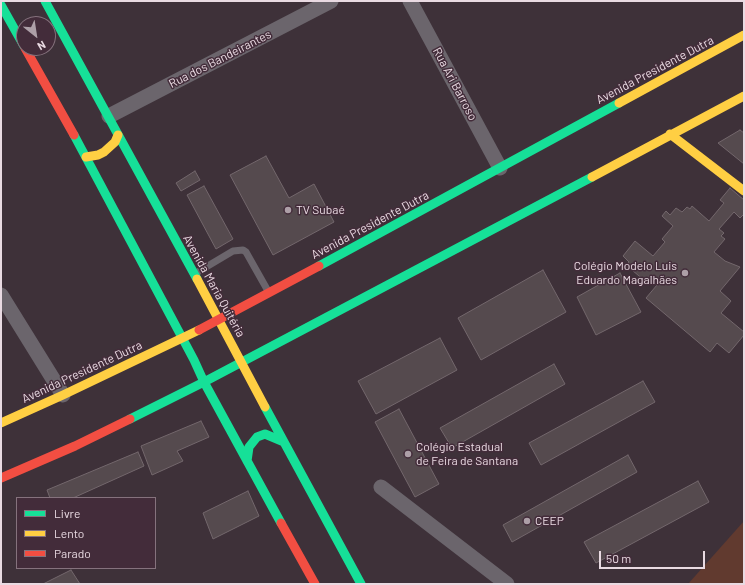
<!DOCTYPE html>
<html>
<head>
<meta charset="utf-8">
<style>
  body { margin:0 }
  #map { position:relative; width:745px; height:585px; overflow:hidden; background:#3e3139; font-family:Barlow,sans-serif }
  canvas { display:block }
  .frame { position:absolute; inset:0; border:2px solid #e9dae2; pointer-events:none }
  .legend { position:absolute; left:16px; top:497px; width:140px; height:72px; box-sizing:border-box; background:#432c3a; border:1px solid #85727d; margin:0; padding:5px 7px; list-style:none; font-size:12px; color:#e9dae2 }
  .legend li { display:flex; align-items:center; gap:8px; height:20px }
  .legend b { width:20px; border:1px solid #85727d }
  .north { position:absolute; left:16px; top:16px; width:40px; height:40px; box-sizing:border-box; background:#432c3a; border:1px solid #85727d; border-radius:50%; rotate:150deg; font-size:11px; font-weight:700; line-height:16px; text-align:center; color:#e9dae2 }
  .north::after { content:''; display:block; margin:auto; width:14px; height:18px; background:#ad9fa7; clip-path:polygon(50% 0,100% 100%,50% 72%,0 100%) }
  .scale { position:absolute; left:599px; top:551px; width:106px; height:18px; box-sizing:border-box; border:2px solid #e9dae2; border-top:0; padding-left:5px; font-size:12px; line-height:14px; white-space:nowrap; color:#e9dae2; -webkit-text-stroke:3px #432c3a; paint-order:stroke }
</style>
</head>
<body>
<div id="map">
<canvas width="745" height="585"></canvas>
<div class="frame"></div>
<ul class="legend">
<li><b style="height:5px;background:#16e098"></b>Livre</li>
<li><b style="height:5px;background:#ffcf43"></b>Lento</li>
<li><b style="height:5px;background:#f24e42"></b>Parado</li>
</ul>
<div class="north">N</div>
<div class="scale">50 m</div>
</div>
<script>
const g = document.querySelector('canvas').getContext('2d');
g.lineJoin = 'round';
function fill(path, color) { g.fillStyle = color; g.fill(path, 'evenodd'); }
const toPath = rows => new Path2D(rows.map(r => 'M' + r).join(''));
function trace(path, color, width, dash) { g.strokeStyle = color; g.lineWidth = width; g.lineCap = dash ? 'butt' : 'round'; g.setLineDash(dash || []); g.stroke(path); }
function label(font, color, halo, rows, align = 'center') {
  g.font = font + ' Barlow,sans-serif'; g.lineWidth = 3; g.setLineDash([]); g.textBaseline = 'middle'; g.strokeStyle = halo; g.fillStyle = color; for (const [text, x, y, turn = 0] of rows) {
    g.save(); g.translate(x, y); g.rotate((+turn || 0) * Math.PI / 180); g.textAlign = isNaN(turn) ? turn : align; if (halo) g.strokeText(text, 0, 0); g.fillText(text, 0, 0); g.restore();
  }
}
fill(toPath([
  [744,521,744,584,688,584]
]), '#613a2f');
const building = toPath([
  [740,130,744,133,744,164,718,143,740,130],
  [266,156,289,198,314,184,334,222,273,255,230,175,266,156],
  [195,171,200,180,181,191,176,183,195,171],
  [204,186,233,239,216,249,187,195,204,186],
  [730,188,744,200,744,214,740,218,734,212,719,229,724,233,721,236,725,239,714,252,725,261,740,267,720,291,731,301,721,313,744,332,744,335,729,353,717,343,710,352,646,298,657,285,648,278,645,281,626,265,629,262,623,256,635,241,653,256,665,242,662,239,673,226,662,216,666,211,670,215,676,208,682,212,687,207,690,209,692,206,709,221,724,203,720,200,730,188],
  [543,270,566,312,481,360,458,318,543,270],
  [620,273,641,312,596,335,577,297,620,273],
  [440,338,457,370,376,414,358,381,440,338],
  [554,364,565,384,452,448,440,428,554,364],
  [643,381,655,402,541,465,529,443,643,381],
  [399,409,439,484,415,497,375,422,399,409],
  [201,421,209,437,177,451,183,461,152,475,141,446,201,421],
  [138,452,144,466,73,498,50,498,47,490,138,452],
  [628,455,637,472,512,542,503,525,628,455],
  [698,481,709,502,596,563,584,542,698,481],
  [248,491,259,516,213,539,203,513,248,491],
  [71,570,80,584,43,584,71,570]
]);
fill(building, '#554a4e');
trace(building, '#73676c', 1);
trace(toPath([
  [196,273,233,251,243,250,246,252,268,291]
]), '#6b656c', 7);
trace(toPath([
  [410,1,500,168],
  [109,116,331,1],
  [1,295,63,395],
  [381,487,507,584]
]), '#6b656c', 15);
trace(toPath([
  [45,1,197,279],
  [1,5,24,46],
  [74,135,194,360,204,382,281,523],
  [319,266,619,103],
  [265,407,361,584],
  [130,419,204,382,592,177],
  [247,461,249,447,257,437,265,434,284,442]
]), '#16e098', 9);
trace(toPath([
  [619,103,744,35],
  [670,134,744,191],
  [86,157,98,155,104,152,115,142,118,135],
  [592,177,744,96],
  [197,279,265,407],
  [1,423,63,395,199,330]
]), '#ffcf43', 9);
trace(toPath([
  [25,48,74,135],
  [199,330,319,266],
  [1,478,75,446,130,419],
  [281,523,315,584]
]), '#f24e42', 9);
for (const [x, y, r, color] of [
  [288,210,4,"#ad9fa7"],
  [685,273,4,"#ad9fa7"],
  [408,454,4,"#ad9fa7"],
  [527,521,4,"#ad9fa7"]
]) { const dot = new Path2D(); dot.arc(x, y, r, 0, 2 * Math.PI); g.fillStyle = color; g.fill(dot); trace(dot, '#432c3a', 1.5); }
label('12px', '#e9dae2', '#432c3a', [
  ["Rua dos Bandeirantes",220,59,-27],
  ["Avenida Presidente Dutra",655,70,-28],
  ["Rua Ari Barroso",455,84,62],
  ["Avenida Presidente Dutra",370,225,-28],
  ["Avenida Maria Quitéria",214,286,61],
  ["Avenida Presidente Dutra",82,372,-25]
]);
label('12px', '#e9dae2', '#432c3a', [
  ["TV Subaé",296,210],
  ["Colégio Modelo Luis",677,266,"right"],
  ["Eduardo Magalhães",677,280,"right"],
  ["Colégio Estadual",416,447],
  ["de Feira de Santana",416,461],
  ["CEEP",535,521]
], 'left');
</script>
</body>
</html>
